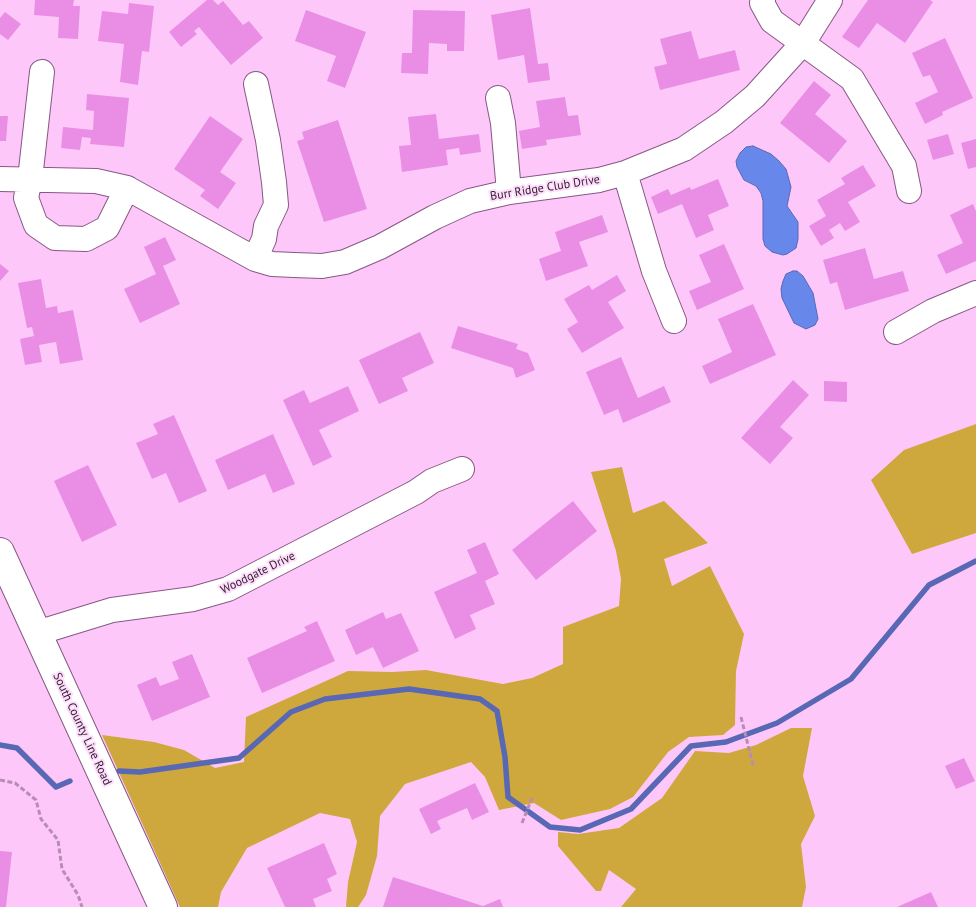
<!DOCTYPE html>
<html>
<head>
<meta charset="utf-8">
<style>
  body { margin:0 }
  canvas { display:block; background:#fdc8f9 }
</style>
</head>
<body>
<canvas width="976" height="907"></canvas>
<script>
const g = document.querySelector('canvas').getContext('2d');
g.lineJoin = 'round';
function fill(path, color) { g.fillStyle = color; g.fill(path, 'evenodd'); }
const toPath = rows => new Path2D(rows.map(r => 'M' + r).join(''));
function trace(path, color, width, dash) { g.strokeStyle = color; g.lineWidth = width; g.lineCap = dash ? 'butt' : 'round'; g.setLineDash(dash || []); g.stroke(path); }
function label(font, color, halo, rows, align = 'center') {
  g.font = font + ' "PT Sans",sans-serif'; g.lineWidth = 4; g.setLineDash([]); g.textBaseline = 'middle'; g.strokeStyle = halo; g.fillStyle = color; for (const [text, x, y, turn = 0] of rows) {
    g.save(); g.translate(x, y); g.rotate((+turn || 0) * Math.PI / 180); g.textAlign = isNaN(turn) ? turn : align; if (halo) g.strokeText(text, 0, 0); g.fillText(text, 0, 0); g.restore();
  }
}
fill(toPath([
  [976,424,976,533,912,554,871,480,904,450],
  [622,467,633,513,664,501,708,543,664,559,672,586,710,566,744,634,736,671,735,725,723,735,689,737,668,752,633,797,610,809,561,820,534,803,499,810,485,777,471,762,405,784,380,816,377,856,366,895,358,907,346,907,348,882,357,842,350,819,320,813,247,848,221,892,218,907,180,907,102,735,154,742,184,750,215,768,244,762,246,717,348,671,392,672,426,670,503,684,532,678,563,664,563,627,619,606,621,579,616,551,591,472],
  [791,728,812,728,803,776,815,816,801,844,806,887,802,907,621,907,636,889,609,870,601,891,596,891,558,846,558,832,578,834,619,828,662,798,695,751,729,753,756,745]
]), '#cfa83d');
const water = toPath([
  [753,146,771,154,779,161,786,169,791,187,787,206,798,222,798,239,796,248,787,254,783,255,772,252,765,246,763,239,763,201,761,193,756,186,744,180,737,167,736,161,740,153,746,147,753,146],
  [793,271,797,271,803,276,813,293,818,319,815,325,806,329,794,323,782,298,781,289,783,281,786,274,793,271]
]);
fill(water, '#6887eb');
trace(water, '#5968b4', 1);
trace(toPath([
  [0,745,17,748,56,787,70,781],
  [119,771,140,772,239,758,291,712,325,699,409,689,480,699,497,711,505,757,508,797,550,827,580,830,631,809,691,746,726,742,777,723,851,679,929,585,976,561]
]), '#5968b4', 5.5);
fill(toPath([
  [35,0,74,0,73,6,80,6,78,39,58,38,59,17,34,15],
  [207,0,213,0,218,5,223,1,243,25,249,21,263,38,231,65,199,27,194,31,197,34,181,47,169,32],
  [868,0,930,0,933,2,905,43,877,23,859,48,842,37],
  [129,3,154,6,149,52,142,51,138,85,120,82,124,44,98,41,102,11,128,14],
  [530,8,538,64,548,63,550,80,528,83,524,55,498,60,491,15],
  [306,10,366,32,345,88,327,81,336,56,295,41],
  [413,10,465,11,464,51,447,51,447,44,429,43,428,74,401,73,402,53,412,53],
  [5,12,21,24,8,40,0,34,0,18],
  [691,31,699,59,735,50,740,70,660,90,654,67,667,64,660,39],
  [945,38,973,98,942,112,943,115,925,124,915,103,938,92,930,75,923,77,912,53],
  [814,81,831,95,815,114,847,141,829,163,780,123],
  [87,94,129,98,124,147,90,144,91,138,82,137,80,150,61,148,63,127,93,130,94,111,86,110],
  [565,97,568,116,578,115,581,135,546,140,547,145,522,149,519,131,540,127,536,101],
  [436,114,439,139,479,134,481,152,460,155,459,148,446,150,448,165,402,172,399,146,411,145,408,117],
  [0,116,8,116,6,141,0,141],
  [210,116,243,139,220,172,236,183,218,209,200,196,205,190,174,169],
  [338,120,367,209,324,222,297,141,304,139,302,132],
  [948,134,954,154,933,160,927,140],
  [976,139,976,167,968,169,961,143],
  [863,165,876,186,848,202,860,222,845,231,840,223,829,230,834,238,821,246,809,226,826,216,817,200,845,184,841,178],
  [718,179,729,206,708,215,714,230,696,238,682,204,658,214,651,197,668,189,671,195,690,187,691,190],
  [973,204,976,211,976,261,946,274,937,255,963,243,950,215],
  [602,215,608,232,579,242,588,266,546,281,539,259,561,251,555,232],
  [165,237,176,260,163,266,180,304,140,323,124,289,156,274,144,247],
  [724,244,744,289,697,310,689,291,711,282,699,255],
  [865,248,874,279,903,271,909,291,845,310,837,282,830,284,823,260],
  [0,264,9,271,0,281],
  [617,275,626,291,608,302,624,328,582,353,567,329,578,322,564,299,589,285,592,290],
  [41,279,46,308,57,306,58,313,73,310,83,360,60,364,56,342,39,345,42,362,25,365,20,339,34,336,32,327,27,328,18,283],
  [753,304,776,355,710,384,702,366,732,352,718,319],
  [458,326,518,344,516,349,528,353,535,370,516,378,513,368,451,348],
  [420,332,434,363,402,378,408,391,379,404,359,360],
  [621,357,638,398,664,386,671,402,623,423,618,409,604,415,586,372],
  [793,380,809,395,780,427,793,438,770,464,741,438],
  [824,381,847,382,847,402,824,401],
  [348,386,359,411,319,430,332,457,313,466,283,400,304,390,310,403],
  [174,415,207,491,179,503,166,473,152,479,136,443,158,434,153,424],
  [273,434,295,484,273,493,265,474,228,490,215,460],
  [88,465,117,525,82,542,54,481],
  [573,501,597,531,536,580,512,550],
  [485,542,499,574,485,581,495,604,470,615,476,629,455,639,434,592,477,573,467,550],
  [383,612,386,619,401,613,419,651,383,668,373,647,356,655,345,630],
  [317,621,335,661,262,693,247,658,307,631,304,627],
  [192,654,210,697,152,721,137,685,156,677,160,686,179,679,172,662],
  [964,758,975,781,956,789,945,766],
  [475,783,489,812,472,820,467,808,437,821,441,829,431,834,419,809],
  [324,843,337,874,327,879,332,891,313,899,316,907,285,907,267,868],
  [0,851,12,852,6,907,0,907],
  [393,877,483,906,500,899,503,907,383,907],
  [931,892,938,907,897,907]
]), '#e98ee4');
const minor = toPath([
  [763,0,762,3,772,21,852,79,904,166,909,191],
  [42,72,30,179,26,198,36,225,55,238,86,239,107,228,127,188],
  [498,98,503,123,509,192],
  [625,173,654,271,674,321],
  [0,179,96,181,127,188,255,259,272,264,294,265,322,266,345,262,380,247,435,217,470,201,509,192,599,180,625,173,684,149,724,122,755,96,803,43,830,0],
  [255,259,264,239,266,226,276,205,274,182,268,140,256,84],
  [896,332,933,311,976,293],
  [37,633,112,610,193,599,228,589,416,492,432,481,462,469]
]);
const major = toPath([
  [0,552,163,907]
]);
trace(minor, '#875884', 26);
trace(major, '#875884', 30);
trace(toPath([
  [741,717,753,765],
  [0,780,15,783,36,800,41,819,58,840,62,869,78,895,82,907],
  [522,823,532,798]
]), '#b78db4', 3, [5, 2.5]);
trace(minor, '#fff', 24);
trace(major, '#fff', 28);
label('12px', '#352134', '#feddfb', [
  ["Burr Ridge Club Drive",545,188,-9],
  ["Woodgate Drive",258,573,-26],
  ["South County Line Road",82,729,65]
]);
</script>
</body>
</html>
